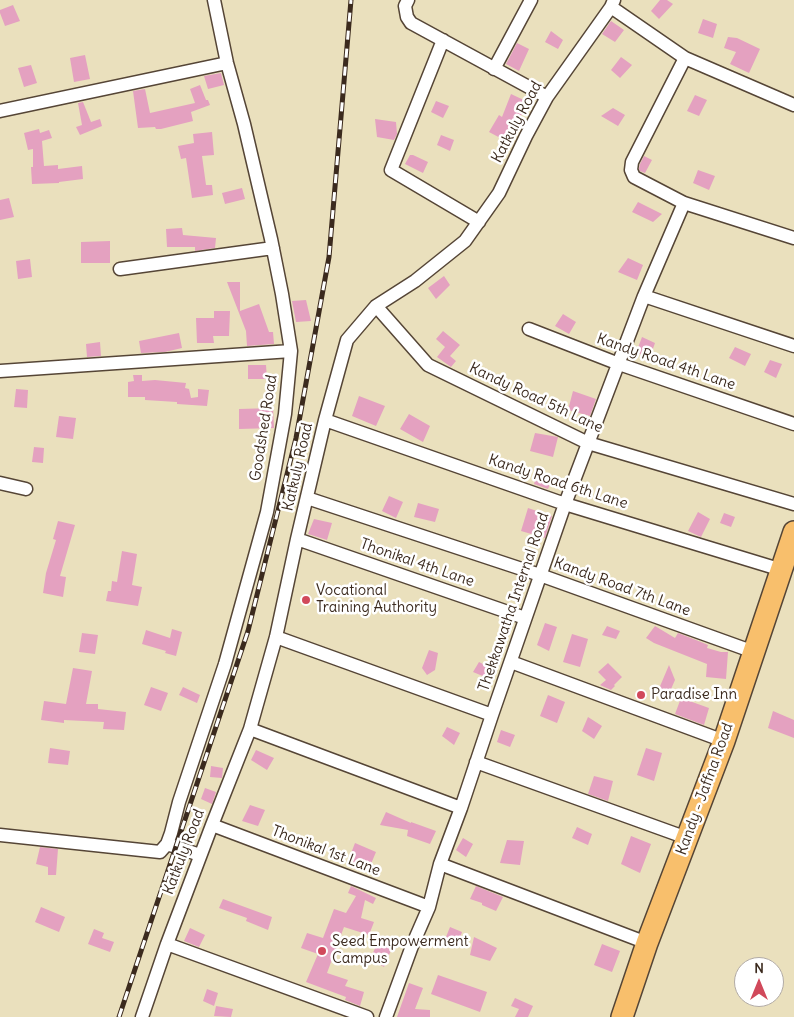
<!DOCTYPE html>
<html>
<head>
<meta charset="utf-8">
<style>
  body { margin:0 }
  #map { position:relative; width:794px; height:1017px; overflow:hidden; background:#eae0bd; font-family:Delius,sans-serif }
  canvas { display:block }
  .north { position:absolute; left:734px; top:957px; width:50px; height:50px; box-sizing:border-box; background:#fff; border:1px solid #b1aaa5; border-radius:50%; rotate:0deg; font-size:14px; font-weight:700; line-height:20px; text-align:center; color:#3b2a1e }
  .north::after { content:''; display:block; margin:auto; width:18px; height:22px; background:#d1495b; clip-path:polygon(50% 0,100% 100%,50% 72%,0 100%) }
</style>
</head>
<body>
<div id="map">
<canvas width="794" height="1017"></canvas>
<div class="north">N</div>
</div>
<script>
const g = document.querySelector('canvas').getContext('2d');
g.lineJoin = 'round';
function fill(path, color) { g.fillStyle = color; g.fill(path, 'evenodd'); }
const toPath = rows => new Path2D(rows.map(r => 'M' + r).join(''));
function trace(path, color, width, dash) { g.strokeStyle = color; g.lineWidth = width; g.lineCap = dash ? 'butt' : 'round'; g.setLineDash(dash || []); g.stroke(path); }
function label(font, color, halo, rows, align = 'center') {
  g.font = font + ' Delius,sans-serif'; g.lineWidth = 5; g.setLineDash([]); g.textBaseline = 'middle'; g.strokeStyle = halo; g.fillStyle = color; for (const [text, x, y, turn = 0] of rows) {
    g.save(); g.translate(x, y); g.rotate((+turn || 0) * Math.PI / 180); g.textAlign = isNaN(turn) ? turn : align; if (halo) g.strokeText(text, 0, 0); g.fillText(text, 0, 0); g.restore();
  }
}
fill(toPath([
  [660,0,667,0,673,4,659,19,651,11],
  [13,5,20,21,5,26,0,13,0,10],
  [703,19,717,24,713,38,698,33],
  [611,21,624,30,615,42,602,34],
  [551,31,563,40,558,49,545,42],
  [728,37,737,38,760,49,749,73,730,64,736,52,724,48],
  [517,43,529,49,519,71,506,64],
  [85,55,90,79,74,82,70,58],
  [621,57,632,65,620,78,611,70],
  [31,65,37,83,24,87,18,68],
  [221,73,224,85,208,89,204,76],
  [200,85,206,100,208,100,210,105,191,112,193,121,161,129,156,129,155,127,138,128,133,91,145,89,150,113,195,103,190,89],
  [511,94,528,102,522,115,521,115,506,141,489,132,499,115,502,117],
  [695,95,707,100,699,116,687,111],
  [436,101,449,106,443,118,431,112],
  [83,102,91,122,100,119,102,126,80,135,76,127,82,125,78,103],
  [613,108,625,115,618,126,601,116],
  [375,119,396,122,397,134,394,140,377,137],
  [39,129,40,133,49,130,52,138,42,141,44,166,58,165,58,169,82,166,83,179,59,182,59,183,32,184,31,167,33,167,33,149,28,150,24,133],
  [212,132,214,155,202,156,206,185,212,185,213,195,192,198,186,158,181,159,178,146,194,143,193,134],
  [441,135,454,140,450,151,437,145],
  [410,155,413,155,428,162,423,173,405,164],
  [644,156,652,160,645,173,640,171,639,169,640,164],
  [698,170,715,176,709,190,693,183],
  [242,188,245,199,225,204,222,193],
  [9,198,14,217,0,220,0,200],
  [638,202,662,214,653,222,632,212],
  [182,228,183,235,216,238,215,248,195,251,195,247,167,247,166,229],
  [110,241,110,263,81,263,81,242],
  [628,258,643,265,637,280,618,272],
  [30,259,32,277,18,279,16,261],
  [444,276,450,285,436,299,428,288],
  [227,282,240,282,240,311,259,304,269,332,273,332,274,344,247,346,246,331],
  [306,300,311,321,296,322,292,301],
  [214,311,230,311,229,336,213,336,214,343,197,343,196,318,214,318],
  [563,314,576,322,569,334,555,326],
  [443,331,460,345,450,356,456,361,451,367,437,357,445,347,436,339],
  [179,333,182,348,165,352,141,353,139,341],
  [642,337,655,343,650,357,636,353],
  [100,342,101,356,87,357,86,344],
  [735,347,751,354,745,366,729,358],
  [770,360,782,364,776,378,764,372],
  [248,365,266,365,267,379,248,379],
  [133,375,142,375,142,381,155,380,186,383,185,388,189,389,191,398,198,397,198,389,209,390,207,406,177,404,177,402,145,400,145,397,128,397,128,382,134,381],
  [16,389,28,390,27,408,14,407],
  [573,391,596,399,590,416,568,410],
  [359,396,385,406,376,426,352,416],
  [273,408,274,428,239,429,239,409],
  [409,414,430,426,423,442,400,429],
  [59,416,76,418,73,439,56,437],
  [535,433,558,437,553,457,530,451],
  [34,447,44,448,43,463,32,462],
  [538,471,553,476,548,489,534,484],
  [389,496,403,502,396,518,382,511],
  [418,503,439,509,435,522,414,517],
  [528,508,552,516,545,538,521,531],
  [698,512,710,519,701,537,688,531],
  [724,513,735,517,731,527,720,523],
  [314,519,332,523,327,540,308,534],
  [58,521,75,525,60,576,66,577,63,597,43,593,46,573,56,540,53,539],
  [122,551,137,554,132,585,142,587,138,606,106,601,108,591,111,591,112,581,117,582],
  [545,623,557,627,549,651,537,645],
  [607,626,620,631,616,639,602,635],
  [655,626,675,638,678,633,701,642,708,645,707,648,721,652,728,652,726,679,706,677,707,664,654,643,646,638],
  [172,629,182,632,176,656,165,653,166,651,142,644,146,630,170,638],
  [82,633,98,635,95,654,79,652],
  [572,634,588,639,580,667,563,662],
  [429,650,438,653,435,670,427,675,422,668],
  [479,662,489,667,485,677,473,672],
  [608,663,622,677,614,685,615,686,611,690,600,685,606,680,598,672],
  [669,665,675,680,668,696,658,691],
  [73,668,92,671,86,704,98,704,98,709,126,712,124,730,103,729,104,722,64,720,64,723,41,720,44,701,66,704],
  [151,687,168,693,161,711,144,705],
  [183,687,200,695,197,703,179,695],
  [548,695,565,702,557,723,540,716],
  [681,698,709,708,704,725,675,714],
  [773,711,794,720,794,738,768,728],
  [588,717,602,726,594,739,582,731],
  [447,727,460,733,454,745,442,736],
  [501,730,515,735,510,747,497,742],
  [50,748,70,751,68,765,48,763],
  [646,748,662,753,654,781,637,775],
  [256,750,274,758,267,770,251,760],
  [211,766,223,768,222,778,210,777],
  [594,776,613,781,608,801,588,794],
  [205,788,216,792,212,804,201,799],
  [250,805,265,810,258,826,242,821],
  [386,812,411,823,411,822,436,831,430,844,407,836,408,830,380,825],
  [577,827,592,834,588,845,572,838],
  [631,836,651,844,640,873,621,864],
  [463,838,473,844,466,857,456,850],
  [507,840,524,841,520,865,500,863],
  [355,843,376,852,368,871,348,861],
  [40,847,58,849,56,875,48,875,48,867,36,864],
  [351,886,376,898,373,904,365,900,361,918,374,922,369,935,344,927,327,973,348,980,345,986,364,992,360,1006,345,1000,346,997,306,982,318,954,301,948,307,933,323,938,334,909,346,913,356,896,348,893],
  [476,886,503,897,496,911,482,905,482,903,470,899],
  [223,899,272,917,268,930,246,921,247,918,219,908],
  [41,907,65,917,59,932,35,922],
  [450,927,462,932,457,947,444,942],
  [190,928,205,935,199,947,184,941],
  [94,929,104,933,102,938,114,942,110,952,88,944],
  [381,936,395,941,384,967,370,959],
  [474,937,497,948,490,961,470,955],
  [602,944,620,951,612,972,594,965],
  [438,975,487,992,480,1012,431,994],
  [409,983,423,988,415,1009,430,1010,430,1017,397,1017],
  [207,989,218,993,214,1006,203,1001],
  [515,998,533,1006,528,1017,515,1017,519,1009,511,1006],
  [216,1006,233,1009,231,1017,214,1016]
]), '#e4a1c0');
const minor = toPath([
  [408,0,405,6,407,17,411,23,547,97],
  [611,7,685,58,794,105],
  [443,40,391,170,479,222],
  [685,58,632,162,631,170,634,177,684,203,794,238],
  [494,69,531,0],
  [0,111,227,63],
  [120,269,273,248],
  [644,296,794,346],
  [376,306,428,365,588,443,794,504],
  [529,329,619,364,794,424],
  [0,371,291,351],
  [325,420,565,504,782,570],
  [0,483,26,489],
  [307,498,540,575,754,652],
  [297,539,525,618],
  [276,637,492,715],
  [511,662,724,741],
  [250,729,461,808],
  [476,762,687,838],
  [212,825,429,907],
  [0,835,160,852,167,844,171,833,179,802,225,664,267,512,285,414,291,351,282,294,271,239,244,124,227,63,214,0],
  [167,844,200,855],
  [440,864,647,943],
  [167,944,367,1017],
  [142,1017,167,944,212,825,250,729,276,637,297,539,325,420,347,340,376,306,415,281,465,241,499,193,526,136,547,97,611,7,614,0],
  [386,1017,412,946,429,907,440,864,461,808,492,715,565,504,644,296,684,203]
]);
const trunk = toPath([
  [622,1017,647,943,724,741,794,532]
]);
trace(minor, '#554536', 15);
trace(trunk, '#554536', 24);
trace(minor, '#fff', 12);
trace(trunk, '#f8bf6c', 21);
const rail = toPath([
  [119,1017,248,631,296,438,329,257,351,0]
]);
trace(rail, '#3b2a1e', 5);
trace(rail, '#fff', 3, [9]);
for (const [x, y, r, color] of [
  [306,600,5,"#d1495b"],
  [641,695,5,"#d1495b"],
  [322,951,5,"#d1495b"]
]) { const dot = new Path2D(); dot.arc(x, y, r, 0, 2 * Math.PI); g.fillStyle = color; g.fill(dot); trace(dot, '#fff', 2); }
label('15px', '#3b2a1e', '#fff', [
  ["Katkuly Road",517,122,-62],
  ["Kandy Road 4th Lane",666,362,19],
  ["Kandy Road 5th Lane",536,398,25],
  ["Goodshed Road",264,428,-81],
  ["Katkuly Road",298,467,-77],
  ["Kandy Road 6th Lane",558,482,18],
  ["Thonikal 4th Lane",417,563,19],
  ["Kandy Road 7th Lane",622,587,20],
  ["Thekkawatha Internal Road",514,602,-71],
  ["Kandy - Jaffna Road",705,789,-70],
  ["Thonikal 1st Lane",326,851,21],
  ["Katkuly Road",184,852,-69]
]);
label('15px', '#3b2a1e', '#fff', [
  ["Vocational",316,591],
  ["Training Authority",316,608],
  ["Paradise Inn",651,695],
  ["Seed Empowerment",332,942],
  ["Campus",332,959]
], 'left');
</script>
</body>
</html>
